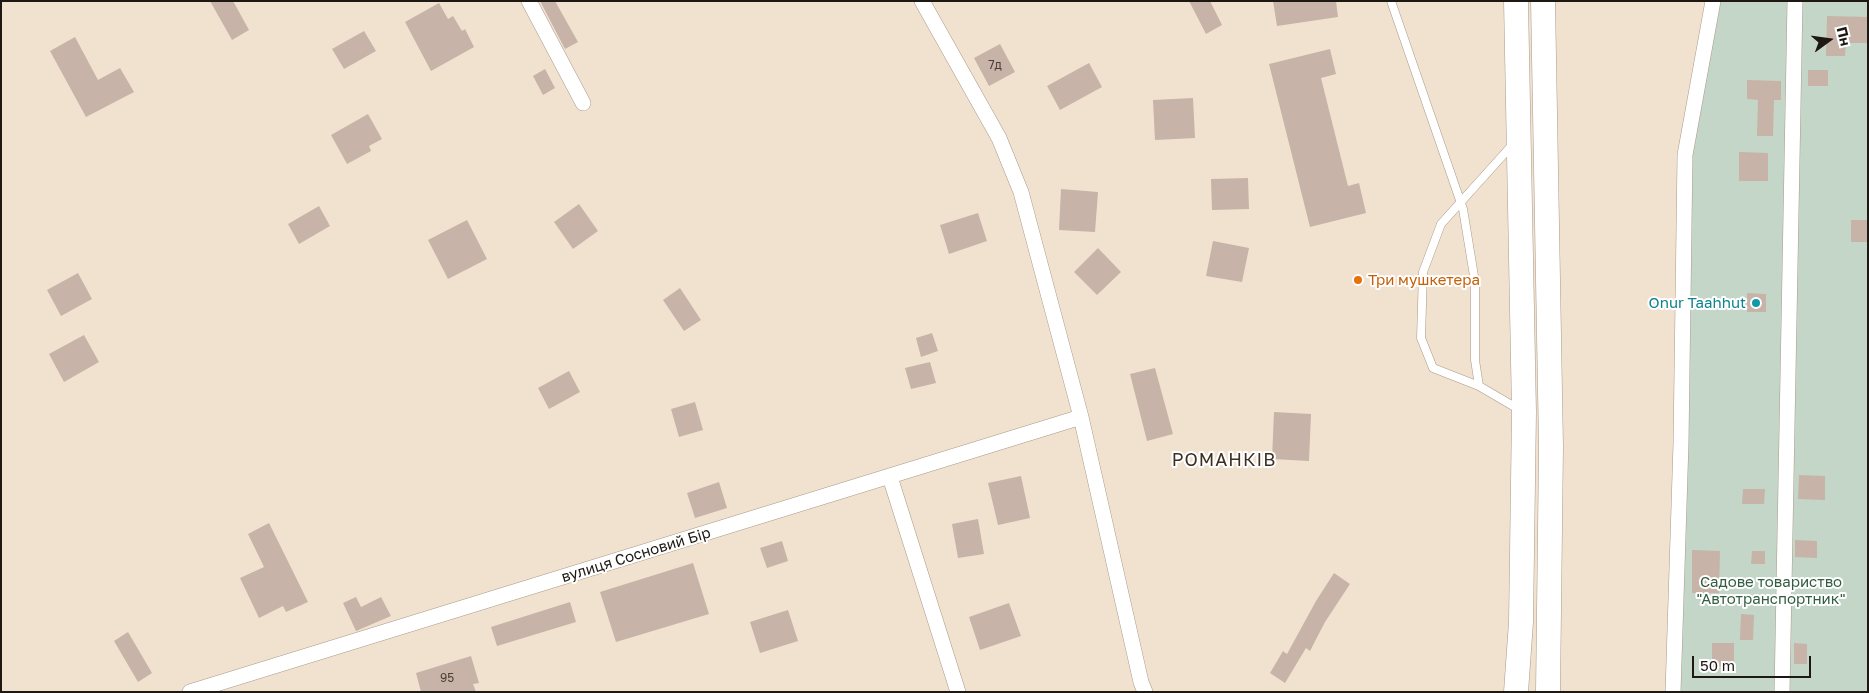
<!DOCTYPE html>
<html>
<head>
<meta charset="utf-8">
<style>
  body { margin:0 }
  #map { position:relative; width:1869px; height:693px; overflow:hidden; background:#f1e2d0; font-family:"Golos Text",sans-serif }
  canvas { display:block }
  .frame { position:absolute; inset:0; border:2px solid #1d1812; pointer-events:none }
  .north { position:absolute; left:1804px; top:15px; width:50px; height:50px; -webkit-text-stroke:4px #fff; paint-order:stroke; rotate:76deg; font-size:14px; font-weight:700; line-height:20px; text-align:center; color:#1d1812 }
  .north::after { content:''; display:block; margin:auto; width:18px; height:22px; background:#1d1812; clip-path:polygon(50% 0,100% 100%,50% 72%,0 100%) }
  .scale { position:absolute; left:1692px; top:656px; width:119px; height:22px; box-sizing:border-box; border:2px solid #1d1812; border-top:0; padding-left:6px; font-size:15px; line-height:18px; white-space:nowrap; color:#1d1812; -webkit-text-stroke:4px #fff; paint-order:stroke }
</style>
</head>
<body>
<div id="map">
<canvas width="1869" height="693"></canvas>
<div class="frame"></div>
<div class="north">Пн</div>
<div class="scale">50 m</div>
</div>
<script>
const g = document.querySelector('canvas').getContext('2d');
g.lineJoin = 'round';
function fill(path, color) { g.fillStyle = color; g.fill(path, 'evenodd'); }
const toPath = rows => new Path2D(rows.map(r => 'M' + r).join(''));
function trace(path, color, width, dash) { g.strokeStyle = color; g.lineWidth = width; g.lineCap = dash ? 'butt' : 'round'; g.setLineDash(dash || []); g.stroke(path); }
function label(font, color, halo, rows, align = 'center') {
  g.font = font + ' "Golos Text",sans-serif'; g.lineWidth = 4; g.setLineDash([]); g.textBaseline = 'middle'; g.strokeStyle = halo; g.fillStyle = color; for (const [text, x, y, turn = 0] of rows) {
    g.save(); g.translate(x, y); g.rotate((+turn || 0) * Math.PI / 180); g.textAlign = isNaN(turn) ? turn : align; if (halo) g.strokeText(text, 0, 0); g.fillText(text, 0, 0); g.restore();
  }
}
fill(toPath([
  [1709,1,1868,1,1868,692,1671,692,1685,155]
]), '#c4d6c8');
fill(toPath([
  [210,1,233,1,249,30,232,40],
  [540,1,555,1,578,42,565,49],
  [1189,1,1210,1,1222,25,1206,34],
  [1273,1,1336,1,1338,17,1277,26],
  [439,3,448,19,453,16,462,31,465,29,474,47,431,71,405,22],
  [1827,16,1868,17,1868,43,1846,43,1845,56,1826,56],
  [364,31,376,51,344,69,332,49],
  [75,37,98,80,120,68,134,92,86,117,50,51],
  [1000,44,1015,72,989,86,974,58],
  [1330,49,1336,74,1321,78,1348,186,1359,183,1366,213,1310,227,1269,64],
  [1089,63,1102,87,1060,110,1047,86],
  [545,69,555,88,543,95,533,76],
  [1808,70,1828,70,1828,86,1808,86],
  [1747,80,1781,81,1781,100,1774,100,1773,136,1757,136,1758,100,1747,99],
  [1193,98,1195,138,1155,140,1153,100],
  [368,114,382,139,369,146,371,151,347,164,331,135],
  [1739,152,1768,153,1768,181,1739,181],
  [1248,178,1249,209,1212,210,1211,179],
  [1061,189,1098,192,1095,232,1059,230],
  [579,204,598,231,573,249,554,222],
  [319,206,330,226,299,244,288,224],
  [978,213,987,241,949,254,940,225],
  [467,220,487,259,448,279,428,240],
  [1851,220,1868,220,1868,242,1851,242],
  [1213,241,1249,248,1242,282,1206,276],
  [1098,248,1121,272,1097,295,1074,272],
  [78,273,92,299,61,316,47,290],
  [680,288,701,320,684,331,663,300],
  [1747,293,1766,294,1766,312,1747,312],
  [932,333,938,351,921,357,916,338],
  [84,335,99,362,64,382,49,354],
  [930,362,936,383,911,389,905,368],
  [1155,368,1173,434,1147,441,1130,374],
  [569,371,580,392,549,409,538,388],
  [695,402,703,430,679,437,671,409],
  [1274,412,1311,414,1309,461,1272,459],
  [1799,475,1825,476,1825,500,1798,499],
  [1021,476,1030,518,998,525,988,483],
  [719,482,727,508,695,518,687,493],
  [1743,489,1765,489,1764,504,1742,504],
  [978,519,984,554,958,558,952,524],
  [269,523,308,602,286,612,283,606,259,618,240,578,264,567,248,534],
  [1795,540,1817,541,1817,558,1795,557],
  [782,541,788,561,767,568,760,548],
  [1692,550,1720,551,1719,593,1692,593],
  [1752,551,1765,551,1765,564,1751,564],
  [693,563,709,614,616,642,600,592],
  [1334,573,1350,584,1325,622,1310,651,1306,648,1285,683,1270,673,1283,651,1287,654,1316,601],
  [356,597,361,607,381,597,391,616,356,631,343,603],
  [570,602,576,622,497,646,491,627],
  [1009,603,1021,636,980,650,969,617],
  [788,610,798,641,760,653,750,622],
  [1741,614,1754,615,1753,640,1740,640],
  [128,632,152,673,138,682,114,641],
  [1712,643,1734,643,1734,667,1712,666],
  [1794,643,1807,644,1807,664,1794,664],
  [471,656,479,683,473,684,476,692,421,692,416,673]
]), '#c7b3a7');
const service = toPath([
  [1391,1,1463,209,1475,282,1475,360,1479,386,1520,410],
  [1479,386,1433,368,1421,338,1423,272,1441,224,1514,143]
]);
const minor = toPath([
  [529,1,583,103],
  [922,1,999,138,1021,192,1081,417,1141,682,1145,692],
  [890,477,958,692],
  [190,692,1081,417],
  [1673,692,1681,443,1685,155,1713,1],
  [1782,692,1795,1]
]);
const primary = toPath([
  [1543,1,1551,447,1548,692],
  [1516,692,1521,622,1524,412,1516,1]
]);
trace(service, '#a99a89', 9);
trace(minor, '#a99a89', 16);
trace(primary, '#a99a89', 25);
trace(service, '#fff', 8);
trace(minor, '#fff', 15);
trace(primary, '#fff', 24);
for (const [x, y, r, color] of [
  [1358,280,5,"#e8710a"],
  [1756,303,5,"#0f9aa8"]
]) { const dot = new Path2D(); dot.arc(x, y, r, 0, 2 * Math.PI); g.fillStyle = color; g.fill(dot); trace(dot, '#fff', 2); }
label('12px', '#483f37', null, [
  ["7д",995,65],
  ["95",447,678]
]);
label('15px', '#c56008', '#fff', [
  ["Три мушкетера",1368,280]
], 'left');
label('15px', '#0d838f', '#fff', [
  ["Onur Taahhut",1746,303]
], 'right');
label('15px', '#1d1812', '#fff', [
  ["вулиця Сосновий Бір",636,555,-17]
]);
label('15px', '#325d3f', '#fff', [
  ["Садове товариство",1771,582],
  ["\"Автотранспортник\"",1771,599]
]);
g.letterSpacing = '1px';
label('18px', '#3c3022', '#fff', [
  ["РОМАНКІВ",1224,460]
]);
g.letterSpacing = '0px';
</script>
</body>
</html>
